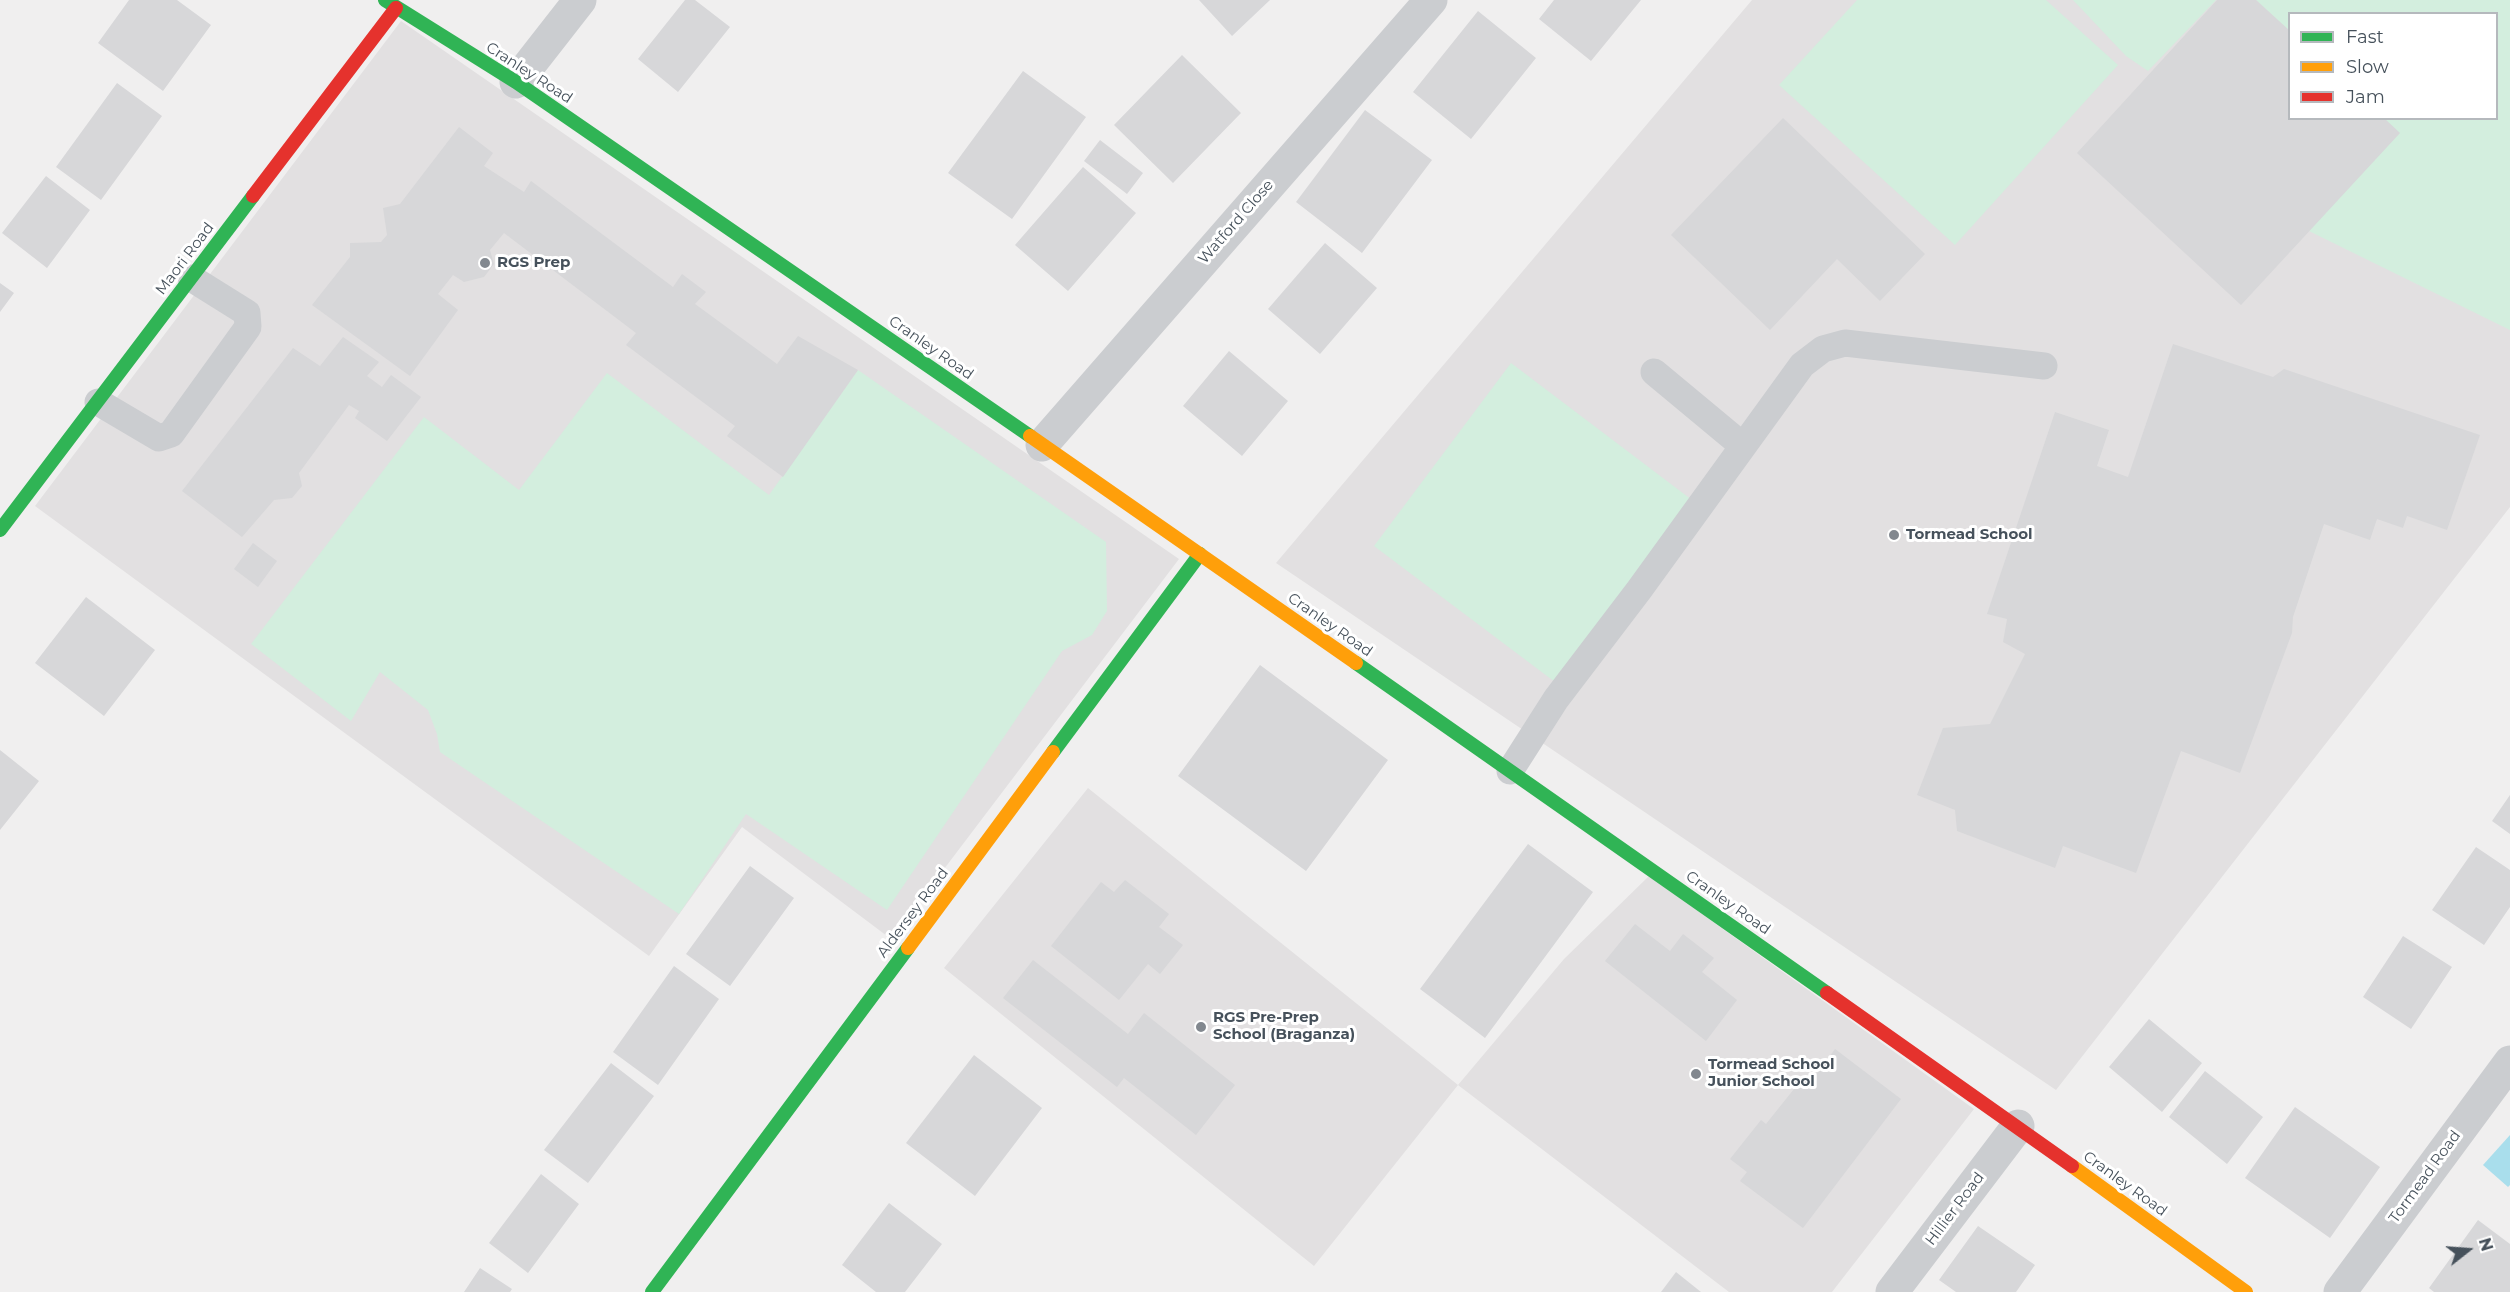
<!DOCTYPE html>
<html>
<head>
<meta charset="utf-8">
<style>
  body { margin:0 }
  #map { position:relative; width:2510px; height:1292px; overflow:hidden; background:#f0efef; font-family:Montserrat,sans-serif }
  canvas { display:block }
  .legend { position:absolute; left:2288px; top:12px; width:210px; height:108px; box-sizing:border-box; background:#fff; border:2px solid #b5b9bd; margin:0; padding:8px 10px; list-style:none; font-size:18px; color:#46515b }
  .legend li { display:flex; align-items:center; gap:12px; height:30px }
  .legend b { width:30px; border:2px solid #b5b9bd }
  .north { position:absolute; left:2438px; top:1220px; width:60px; height:60px; -webkit-text-stroke:4px #fff; paint-order:stroke; rotate:73deg; font-size:16px; font-weight:700; line-height:24px; text-align:center; color:#46515b }
  .north::after { content:''; display:block; margin:auto; width:21px; height:27px; background:#46515b; clip-path:polygon(50% 0,100% 100%,50% 72%,0 100%) }
</style>
</head>
<body>
<div id="map">
<canvas width="2510" height="1292"></canvas>
<ul class="legend">
<li><b style="height:8px;background:#30b455"></b>Fast</li>
<li><b style="height:8px;background:#ff9f0a"></b>Slow</li>
<li><b style="height:8px;background:#e5322d"></b>Jam</li>
</ul>
<div class="north">N</div>
</div>
<script>
const g = document.querySelector('canvas').getContext('2d');
g.lineJoin = 'round';
function fill(path, color) { g.fillStyle = color; g.fill(path, 'evenodd'); }
const toPath = rows => new Path2D(rows.map(r => 'M' + r).join(''));
function trace(path, color, width, dash) { g.strokeStyle = color; g.lineWidth = width; g.lineCap = dash ? 'butt' : 'round'; g.setLineDash(dash || []); g.stroke(path); }
function label(font, color, halo, rows, align = 'center') {
  g.font = font + ' Montserrat,sans-serif'; g.lineWidth = 6; g.setLineDash([]); g.textBaseline = 'middle'; g.strokeStyle = halo; g.fillStyle = color; for (const [text, x, y, turn = 0] of rows) {
    g.save(); g.translate(x, y); g.rotate((+turn || 0) * Math.PI / 180); g.textAlign = isNaN(turn) ? turn : align; if (halo) g.strokeText(text, 0, 0); g.fillText(text, 0, 0); g.restore();
  }
}
fill(toPath([
  [1752,0,2510,0,2510,507,2056,1090,1276,563],
  [2290,14,2496,14,2496,118,2290,118],
  [401,21,1179,559,891,939,742,827,649,956,35,506],
  [1088,788,1458,1085,1564,959,1649,876,1974,1109,1832,1292,1729,1292,1458,1085,1314,1266,944,968]
]), '#e2e0e1');
fill(toPath([
  [1857,0,2046,0,2118,65,1955,245,1779,85],
  [2073,0,2216,0,2148,71,2126,56],
  [2256,0,2510,0,2510,330,2309,231,2384,119,2496,118,2496,14,2290,14,2289,31],
  [1511,363,1692,500,1555,682,1374,546],
  [858,370,1106,542,1107,611,1092,635,1062,651,887,910,746,814,679,914,440,752,437,734,428,710,380,672,351,721,251,644,424,417,519,490,607,373,769,495]
]), '#d3eede');
fill(toPath([
  [2510,1135,2510,1185,2508,1187,2483,1165]
]), '#a9deec');
fill(toPath([
  [129,0,177,0,211,25,163,91,98,43],
  [685,0,695,0,730,27,678,92,638,59],
  [1199,0,1270,0,1232,36],
  [1554,0,1641,0,1591,61,1539,19],
  [2217,0,2256,0,2290,31,2290,118,2384,118,2400,133,2241,305,2077,153],
  [1478,11,1536,58,1471,139,1413,92],
  [1182,55,1241,113,1173,183,1114,125],
  [1023,71,1086,117,1012,219,948,173],
  [117,83,162,116,101,200,56,167],
  [1365,110,1432,160,1362,253,1296,202],
  [1783,118,1925,254,1880,301,1837,259,1770,330,1671,235],
  [459,127,493,153,484,166,524,192,531,181,673,287,682,274,706,292,695,304,777,364,798,336,858,370,783,477,727,436,735,426,626,345,636,333,504,233,490,250,494,264,484,277,464,282,453,275,438,294,458,310,410,376,312,305,350,257,350,243,381,242,387,235,383,208,400,204],
  [1100,140,1143,173,1127,194,1084,161],
  [1083,167,1136,213,1068,291,1015,245],
  [46,176,90,210,47,268,2,233],
  [1325,243,1377,288,1320,354,1268,309],
  [0,283,14,293,0,312],
  [343,337,379,362,367,376,382,387,391,375,421,397,387,441,355,418,359,411,349,405,299,473,302,486,292,498,274,500,242,537,182,491,293,348,320,366],
  [2173,344,2273,377,2284,369,2480,435,2447,530,2407,516,2403,528,2377,519,2370,540,2324,524,2293,617,2292,633,2240,773,2181,751,2136,873,2063,846,2055,868,1957,831,1955,810,1917,795,1943,728,1990,724,2025,654,2003,642,2007,619,1987,614,2055,412,2109,430,2097,466,2128,477],
  [1229,351,1288,401,1242,456,1183,406],
  [253,543,277,561,258,587,234,569],
  [86,597,155,650,104,716,35,663],
  [1260,665,1388,760,1306,871,1178,776],
  [0,750,39,781,0,830],
  [2510,795,2510,834,2492,821],
  [1528,844,1593,892,1485,1038,1420,989],
  [2476,847,2510,870,2510,907,2484,945,2432,910],
  [750,866,794,898,730,986,686,954],
  [1125,880,1169,914,1159,927,1183,945,1160,974,1148,964,1119,1000,1051,946,1101,882,1114,892],
  [1635,924,1670,951,1683,934,1714,958,1702,972,1737,1000,1706,1041,1605,961],
  [2403,936,2452,967,2411,1029,2363,997],
  [1033,960,1128,1034,1144,1013,1235,1085,1196,1135,1124,1078,1117,1087,1003,998],
  [674,966,719,999,658,1085,613,1052],
  [2149,1019,2202,1063,2162,1112,2109,1067],
  [1835,1049,1901,1099,1803,1228,1740,1181,1747,1172,1730,1159,1761,1120,1766,1124,1798,1084,1805,1089],
  [974,1055,1042,1108,975,1196,906,1143],
  [611,1063,654,1096,588,1183,544,1150],
  [2205,1071,2263,1117,2227,1164,2169,1117],
  [2295,1107,2380,1167,2330,1238,2245,1178],
  [541,1174,579,1204,528,1273,489,1243],
  [889,1203,942,1244,905,1292,876,1292,842,1265],
  [2478,1220,2510,1244,2510,1292,2434,1292,2429,1288],
  [1978,1226,2035,1265,2016,1292,1956,1292,1939,1280],
  [480,1268,512,1289,510,1292,464,1292],
  [1676,1272,1701,1292,1661,1292]
]), '#d7d7d9');
trace(toPath([
  [1654,372,1743,446],
  [98,402,159,438,171,434,248,327,247,313,191,278],
  [1510,771,1556,699,1639,590,1802,365,1823,349,1845,343,2044,366]
]), '#cbcdd0', 27);
trace(toPath([
  [516,82,580,0],
  [1042,445,1431,0],
  [1892,1292,2018,1126],
  [2340,1292,2510,1062]
]), '#cbcdd0', 33);
trace(toPath([
  [385,0,516,82,1030,436],
  [0,530,253,196],
  [1356,663,1827,993],
  [1053,752,1200,554],
  [652,1292,908,948]
]), '#30b455', 14);
trace(toPath([
  [1030,436,1356,663],
  [908,948,1053,752],
  [2072,1166,2246,1292]
]), '#ff9f0a', 14);
trace(toPath([
  [253,196,396,8],
  [1827,993,2072,1166]
]), '#e5322d', 14);
for (const [x, y, r, color] of [
  [485,263,6,"#82888f"],
  [1894,535,6,"#82888f"],
  [1201,1027,6,"#82888f"],
  [1696,1074,6,"#82888f"]
]) { const dot = new Path2D(); dot.arc(x, y, r, 0, 2 * Math.PI); g.fillStyle = color; g.fill(dot); trace(dot, '#fff', 2); }
label('15px', '#46515b', '#fff', [
  ["Cranley Road",529,73,33],
  ["Watford Close",1236,222,-49],
  ["Maori Road",185,259,-53],
  ["Cranley Road",931,348,35],
  ["Cranley Road",1330,625,35],
  ["Cranley Road",1728,903,35],
  ["Aldersey Road",913,913,-53],
  ["Tormead Road",2425,1177,-54],
  ["Cranley Road",2125,1184,36],
  ["Hillier Road",1955,1209,-53]
]);
label('bold 15px', '#46515b', '#fff', [
  ["RGS Prep",497,263],
  ["Tormead School",1906,535],
  ["RGS Pre-Prep",1213,1018],
  ["School (Braganza)",1213,1035],
  ["Tormead School",1708,1065],
  ["Junior School",1708,1082]
], 'left');
</script>
</body>
</html>
